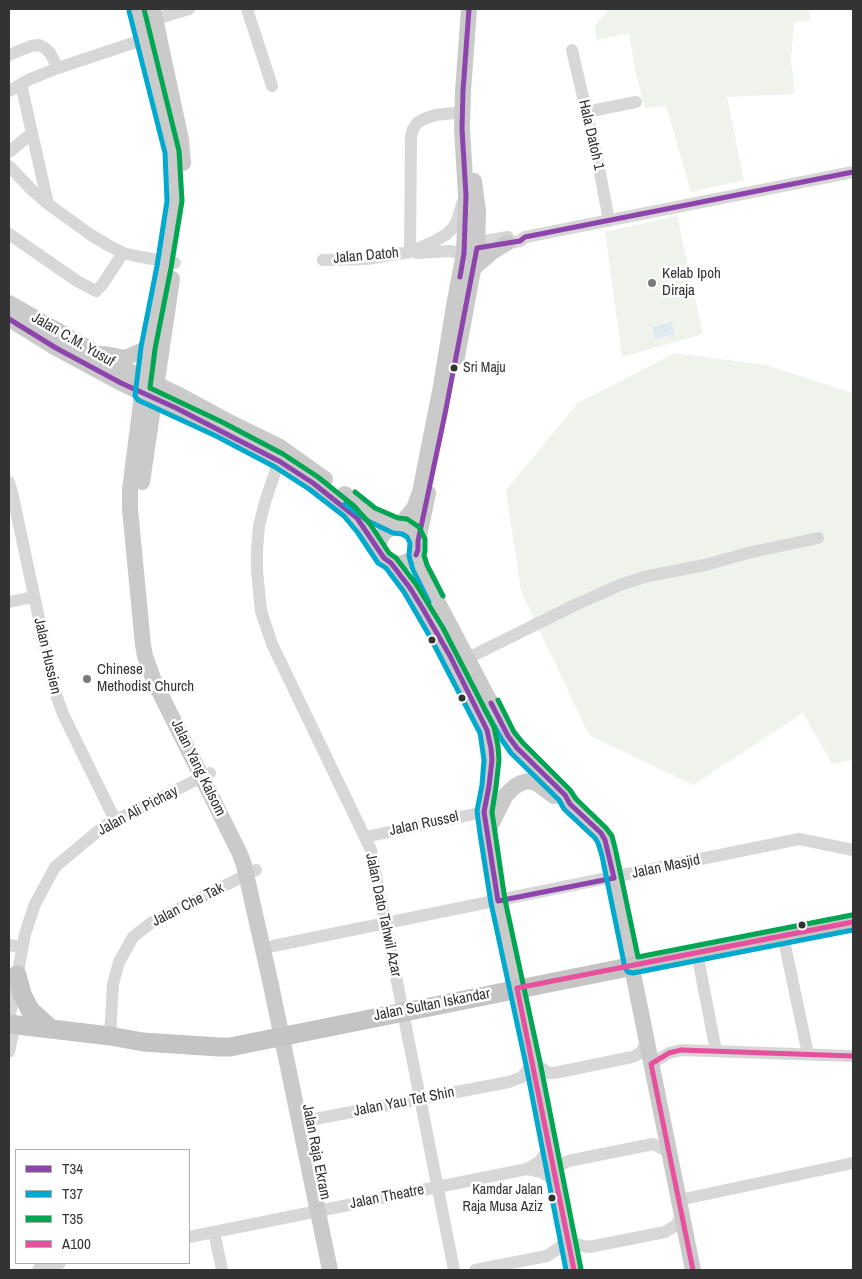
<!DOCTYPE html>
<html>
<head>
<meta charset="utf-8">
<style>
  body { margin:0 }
  #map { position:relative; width:862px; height:1279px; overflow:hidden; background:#fff; font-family:"Archivo Narrow",sans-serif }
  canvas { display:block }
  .frame { position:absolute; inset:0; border:10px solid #333; pointer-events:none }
  .legend { position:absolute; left:15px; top:1149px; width:175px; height:115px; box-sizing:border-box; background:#fff; border:1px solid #adadad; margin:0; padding:6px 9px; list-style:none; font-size:15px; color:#333 }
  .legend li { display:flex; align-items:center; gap:10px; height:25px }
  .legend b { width:25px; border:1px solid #adadad }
</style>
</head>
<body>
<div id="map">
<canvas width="862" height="1279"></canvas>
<div class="frame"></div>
<ul class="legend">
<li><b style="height:6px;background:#8e44ad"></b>T34</li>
<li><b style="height:6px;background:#00a9ce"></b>T37</li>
<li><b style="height:6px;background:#00a651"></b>T35</li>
<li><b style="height:6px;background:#e6509d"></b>A100</li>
</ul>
</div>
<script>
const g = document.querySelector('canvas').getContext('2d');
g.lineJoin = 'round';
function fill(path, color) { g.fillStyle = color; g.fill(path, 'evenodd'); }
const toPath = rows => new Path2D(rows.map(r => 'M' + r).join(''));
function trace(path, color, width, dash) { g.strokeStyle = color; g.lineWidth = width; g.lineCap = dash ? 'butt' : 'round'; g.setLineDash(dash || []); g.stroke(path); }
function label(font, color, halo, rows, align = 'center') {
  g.font = font + ' "Archivo Narrow",sans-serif'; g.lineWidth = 5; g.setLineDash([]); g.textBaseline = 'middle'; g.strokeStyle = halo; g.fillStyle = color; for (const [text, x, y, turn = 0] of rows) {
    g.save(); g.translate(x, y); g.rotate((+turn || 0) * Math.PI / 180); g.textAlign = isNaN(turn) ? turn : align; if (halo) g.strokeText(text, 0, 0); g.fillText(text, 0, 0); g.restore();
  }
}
fill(toPath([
  [607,9,809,9,811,21,794,22,791,61,795,94,727,97,744,180,691,192,666,106,645,108,636,73,629,33,596,40,595,25,607,12],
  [677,216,703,334,622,357,605,232],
  [675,353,766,365,853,393,853,760,832,764,803,713,693,785,589,735,521,591,506,490,578,403]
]), '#eff3ec');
fill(toPath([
  [672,322,674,334,655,339,652,327]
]), '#dee9f2');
trace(toPath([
  [247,9,272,86],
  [146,22,189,9],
  [572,50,598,162,609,221],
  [9,55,31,46,39,45,45,48,50,53,58,68],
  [9,91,30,79,58,68,151,37],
  [586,112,636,102],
  [32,133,48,204],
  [9,152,32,133,21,84],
  [9,166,32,190,48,204,91,235,108,245,123,253,136,256,175,263],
  [9,234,77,281,96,291,102,285,123,253],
  [478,242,508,237],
  [499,245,520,241,525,237,853,172],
  [410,252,411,136,413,129,417,123,424,119,435,115,464,112],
  [417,253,449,251,464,253],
  [323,260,367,259,410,252,433,242,447,234,453,228,457,221,462,204],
  [279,461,265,502,259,526,257,549,257,571,261,611,272,644,371,850,454,1270],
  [9,482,12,492,54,689,63,714,115,820],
  [9,602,33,597],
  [468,658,575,605,620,585,644,577,705,565,748,553,818,538],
  [365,837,484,812],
  [783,936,808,1054],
  [9,945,22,947],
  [273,946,799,839,853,850],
  [697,953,716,1051],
  [9,1020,25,934,35,904,55,867,104,826,210,773],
  [110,1036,113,984,119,962,133,937,152,922,256,870],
  [9,1052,15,1025],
  [651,1064,669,1053,681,1050,853,1056],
  [299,1122,509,1082,522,1077,533,1063,549,1073,554,1073,632,1057,637,1055,641,1052,647,1041],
  [527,1169,542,1172,556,1182],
  [554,1169,568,1161,653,1144,661,1148,669,1153],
  [679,1200,853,1163],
  [214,1232,222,1270],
  [189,1237,527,1169,540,1161,550,1147],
  [38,1270,40,1267,60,1263],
  [475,1270,547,1256,560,1247,567,1239,579,1245,589,1247,665,1232,670,1229,676,1225,682,1215]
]), '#d7d7d7', 12);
trace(toPath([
  [136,9,172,152,174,174,175,201,164,267,148,348,130,490,130,509,143,645,145,656,154,681,240,854,244,865,271,985,330,1270],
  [153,9,181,140,183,163],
  [475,267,492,252,507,243],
  [9,303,125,369,181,396,231,423,280,447,325,479],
  [9,319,56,348,121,383,219,429,264,453,296,472,313,483,349,511,364,528,384,558,391,563,402,564,412,559,418,550,418,541,416,536,413,532,404,526,396,526,390,528,384,533,380,539,379,546,381,553],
  [105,354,125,358,148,348],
  [457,357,477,248,478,211,474,181],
  [142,482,172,279],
  [345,494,371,514,396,526],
  [399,526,414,508,420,492,441,386,454,306,464,253,466,195,462,129,463,91,469,9],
  [418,541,428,493],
  [416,555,426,580,508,736,525,756,565,795,570,804,601,833,605,840,609,854,693,1270],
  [391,563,410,588,436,631,482,719,490,739,492,760,489,786,484,812,487,833,498,901,533,1063,574,1270],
  [487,833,506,795,514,787,521,783,529,781,538,784,554,796]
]), '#cacaca', 16);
trace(toPath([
  [17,975,22,994,30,1010,51,1029],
  [9,1024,110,1036,143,1042,219,1047,230,1047,853,922]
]), '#c4c4c4', 19);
trace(toPath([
  [460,277,464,253,466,195,462,129,463,91,469,9],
  [9,319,56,348,121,383,176,408,279,461,313,483,357,518,384,558,391,563,410,588,423,609,450,656,487,730,491,748,492,760,489,786,484,812,498,901],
  [416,555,418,550,418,541,445,414,477,248,520,241,525,237,853,172],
  [491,703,508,736,517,748,565,795,570,804,601,833,605,840,614,878],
  [498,901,614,878]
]), '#8e44ad', 5);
trace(toPath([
  [129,11,165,153,167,201,157,266,141,347,135,396,138,400,216,436,275,467,309,489,344,516,358,533,378,563,386,568,404,592,429,635,480,733,484,760,482,785,477,811,480,834,491,903,526,1065,566,1270],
  [345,504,368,521,393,533,402,534,407,537,410,543,409,556,413,570,429,602],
  [484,708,502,740,511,753,559,800,564,809,595,838,598,843,602,856,625,968,628,972,633,973,853,930]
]), '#00a9ce', 5);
trace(toPath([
  [144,9,179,151,182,201,171,268,155,349,150,388,222,422,283,454,318,477,354,506,370,524,389,553,396,558,416,584,443,628,494,727,498,746,499,760,496,787,492,812,505,900,540,1062,581,1269],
  [355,492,375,508,398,518,407,519,419,527,425,539,425,551,424,555,427,565,443,596],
  [498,700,514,732,523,743,570,790,576,799,606,828,612,836,616,852,638,957,852,915]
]), '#00a651', 5);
trace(toPath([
  [574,1270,517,988,853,922],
  [693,1270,651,1064,669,1053,681,1050,853,1056]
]), '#e6509d', 5);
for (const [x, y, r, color] of [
  [652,283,5,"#7a7a7a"],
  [454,368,4.5,"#333"],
  [432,640,4.5,"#333"],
  [87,679,5,"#7a7a7a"],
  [462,698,4.5,"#333"],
  [802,925,4.5,"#333"],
  [552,1198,4.5,"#333"]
]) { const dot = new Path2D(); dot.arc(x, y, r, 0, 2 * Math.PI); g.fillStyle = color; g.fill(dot); trace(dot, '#fff', 2); }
label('14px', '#333', '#fff', [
  ["Sri Maju",463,368],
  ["Kamdar Jalan",543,1190,"right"],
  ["Raja Musa Aziz",543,1207,"right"]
], 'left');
label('15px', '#333', '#fff', [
  ["Hala Datoh 1",591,135,77],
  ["Jalan Datoh",366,256,-5],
  ["Jalan C.M. Yusuf",73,340,30],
  ["Jalan Hussien",47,656,77],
  ["Jalan Yang Kalsom",198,768,64],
  ["Jalan Ali Pichay",138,811,-28],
  ["Jalan Russel",424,824,-12],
  ["Jalan Masjid",666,867,-12],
  ["Jalan Che Tak",188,905,-27],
  ["Jalan Dato Tahwil Azar",383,915,78],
  ["Jalan Sultan Iskandar",432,1005,-11],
  ["Jalan Yau Tet Shin",404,1102,-11],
  ["Jalan Raja Ekram",316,1152,79],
  ["Jalan Theatre",387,1197,-11]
]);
label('15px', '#333', '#fff', [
  ["Kelab Ipoh",662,274],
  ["Diraja",662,291],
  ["Chinese",97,670],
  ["Methodist Church",97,687]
], 'left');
</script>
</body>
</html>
